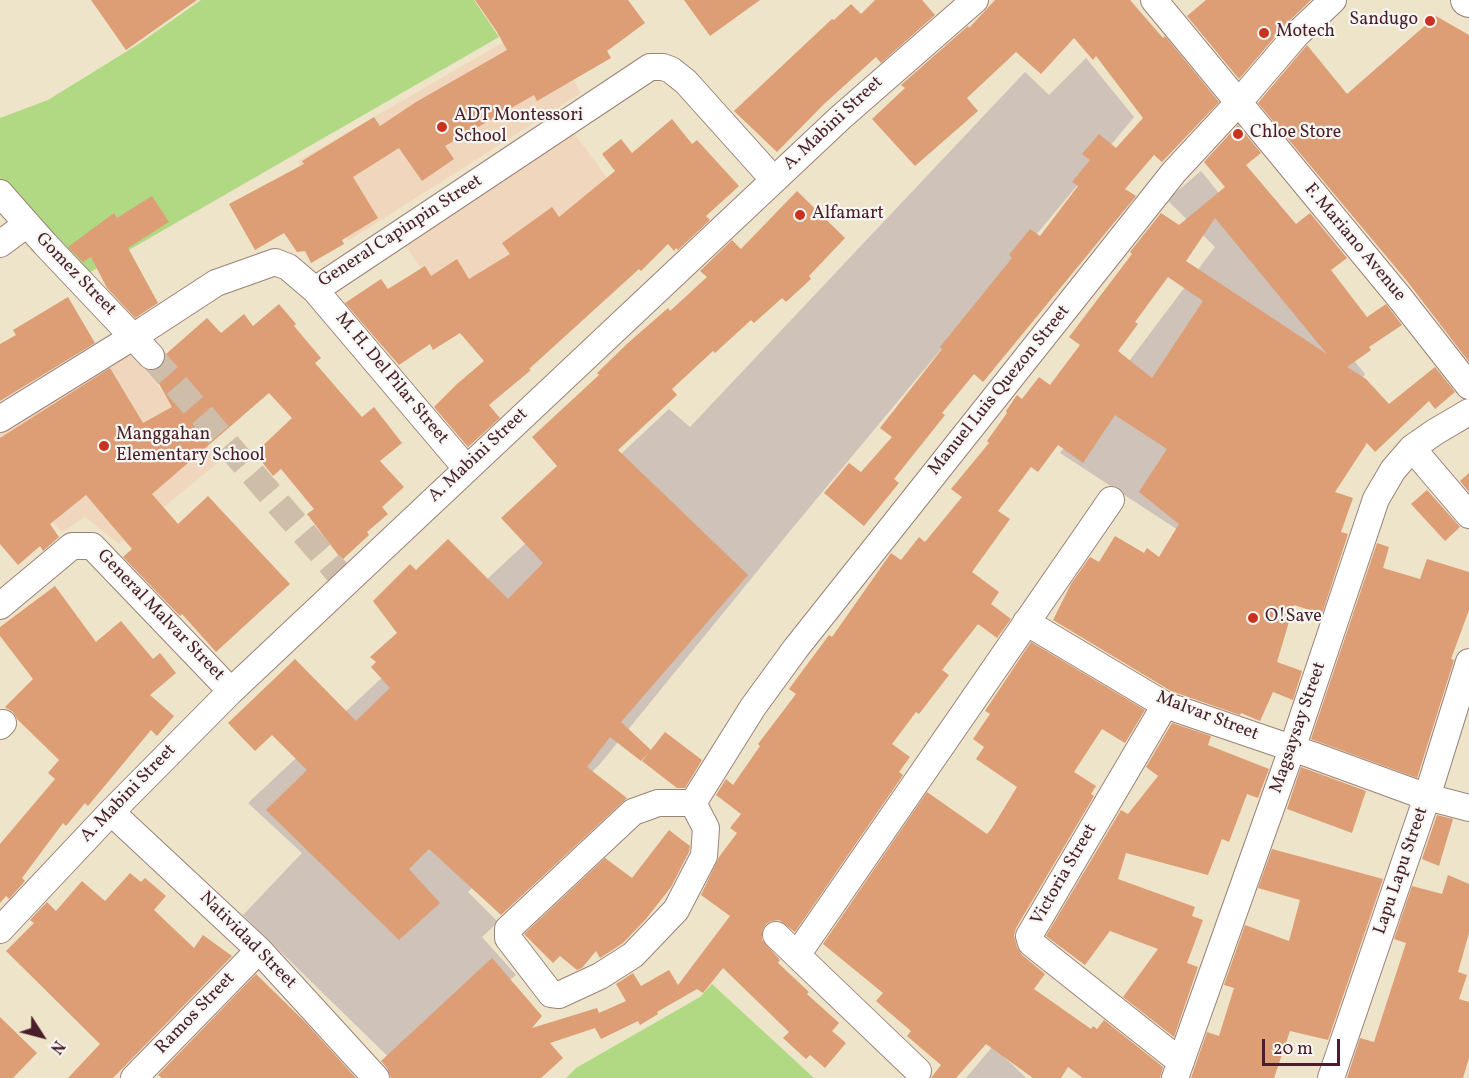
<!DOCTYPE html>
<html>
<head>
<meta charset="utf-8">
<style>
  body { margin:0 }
  #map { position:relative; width:1469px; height:1078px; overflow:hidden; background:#eee4c9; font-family:Vollkorn,serif }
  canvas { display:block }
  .north { position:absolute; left:12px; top:1006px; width:60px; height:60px; -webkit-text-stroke:4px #f6f6f2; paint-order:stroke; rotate:126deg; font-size:16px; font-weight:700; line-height:24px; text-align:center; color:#4a1f2b }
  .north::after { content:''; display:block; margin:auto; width:21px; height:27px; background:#4a1f2b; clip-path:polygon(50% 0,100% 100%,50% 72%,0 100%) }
  .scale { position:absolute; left:1262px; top:1039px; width:78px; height:27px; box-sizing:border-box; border:3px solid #4a1f2b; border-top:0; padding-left:8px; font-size:18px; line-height:21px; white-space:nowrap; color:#4a1f2b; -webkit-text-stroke:4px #f6f6f2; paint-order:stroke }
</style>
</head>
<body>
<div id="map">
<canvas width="1469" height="1078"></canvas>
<div class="north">N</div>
<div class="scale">20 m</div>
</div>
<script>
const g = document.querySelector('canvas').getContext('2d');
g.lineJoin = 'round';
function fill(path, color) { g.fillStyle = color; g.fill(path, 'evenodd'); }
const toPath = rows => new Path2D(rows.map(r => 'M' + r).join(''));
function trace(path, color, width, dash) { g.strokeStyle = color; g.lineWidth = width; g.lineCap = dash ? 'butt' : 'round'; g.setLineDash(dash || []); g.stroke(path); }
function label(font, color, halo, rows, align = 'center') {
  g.font = font + ' Vollkorn,serif'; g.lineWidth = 4.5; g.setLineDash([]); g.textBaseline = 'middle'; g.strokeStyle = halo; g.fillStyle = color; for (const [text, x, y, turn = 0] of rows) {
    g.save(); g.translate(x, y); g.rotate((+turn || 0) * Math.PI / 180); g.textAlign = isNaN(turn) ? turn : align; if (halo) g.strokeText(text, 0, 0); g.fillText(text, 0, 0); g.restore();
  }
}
fill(toPath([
  [540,21,581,93,348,241,298,161],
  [574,133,630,209,469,339,405,245],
  [127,348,220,461,119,544,85,517,62,532,0,469,0,430]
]), '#f0d6bc');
fill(toPath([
  [1086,58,1134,117,790,531,600,764,468,892,498,922,482,937,516,975,469,1014,410,1078,243,915,302,853,248,803,669,409,690,427,1025,72,1049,95],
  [1201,171,1365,374,1238,569,1060,453,1215,247,1167,200],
  [993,1046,1026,1078,966,1078]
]), '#cec2b9');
fill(toPath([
  [201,0,474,0,499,37,82,277,0,190,0,118,48,100,137,45],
  [712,984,814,1078,566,1078,576,1068,700,997]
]), '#b1d983');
fill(toPath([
  [91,0,197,0,126,50],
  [475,0,628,0,645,23,607,51,611,58,537,101,534,95,445,146,454,159,422,181,399,148,353,177,378,218,342,240,344,244,311,263,305,251,297,252,284,233,255,250,229,204,304,164,302,161,374,117,380,126,416,102,507,50,497,32],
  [684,0,760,0,710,36],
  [875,0,922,0,935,15,881,63,876,57,824,104,777,152,734,111,832,19,834,20,851,4,861,14],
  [995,0,1130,0,1163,38,1165,36,1219,102,1162,162,1154,155,1125,189,1136,196,983,382,974,374,942,413,945,415,894,479,899,483,864,526,824,493,849,463,861,472,892,437,880,428,942,349,940,347,1012,258,1009,255,1030,229,1040,236,1078,186,1072,182,1090,160,1082,154,1099,134,1116,148,1143,118,1096,56,1093,60,1074,38,1041,74,1016,52,967,98,978,111,915,166,872,119,905,88,901,85,968,26,969,28],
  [1206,0,1311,0,1286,24,1239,79,1187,16],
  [1436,16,1469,35,1469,362,1407,281,1258,103,1307,45,1347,94],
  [672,119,692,144,697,140,739,186,706,216,710,220,678,250,676,248,674,251,668,244,641,271,639,269,529,369,531,370,489,405,500,418,468,447,434,407,457,384,484,361,460,333,433,350,430,344,399,365,345,303,381,279,388,289,425,266,431,276,457,259,469,279,510,254,502,243,552,207,559,217,615,171,602,154,621,139,632,153],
  [1238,125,1261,153,1246,165,1296,224,1310,213,1347,258,1331,270,1367,317,1386,304,1402,325,1369,347,1371,350,1347,367,1366,379,1389,404,1435,367,1455,392,1435,409,1429,401,1375,452,1367,443,1335,492,1353,498,1341,532,1348,534,1322,614,1294,605,1277,662,1302,671,1293,700,1273,692,1260,721,1241,713,1240,715,1171,691,1053,620,1071,584,1090,557,1099,562,1115,536,1144,553,1147,548,1159,557,1179,524,1139,492,1167,449,1115,415,1083,463,1058,445,1038,472,1031,467,998,511,1010,519,972,572,999,592,991,604,1011,619,997,638,978,624,942,670,949,675,919,714,916,712,892,744,910,757,899,772,903,775,795,932,779,920,772,921,766,924,762,931,762,940,780,960,778,963,809,992,807,994,839,1023,832,1031,846,1043,825,1068,810,1055,806,1059,783,1038,789,1032,723,968,703,993,697,989,657,1012,658,1014,640,1025,638,1021,601,1039,595,1028,550,1043,563,1058,541,1078,391,1078,387,1068,381,1061,492,958,542,1016,532,1028,597,1008,599,1013,626,1001,616,984,633,973,641,986,669,970,678,985,730,916,701,895,719,857,737,833,730,828,741,814,716,795,726,779,733,785,760,746,758,744,796,694,789,689,829,635,832,637,891,553,901,560,919,537,925,542,962,497,951,489,989,443,987,441,1007,413,1006,411,1017,395,1022,399,1039,377,1050,385,1080,345,1069,337,1132,254,1130,252,1161,213,1179,225,1225,187,1204,162],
  [1215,218,1327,354,1186,261],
  [1168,277,1203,301,1152,378,1118,351,1138,324,1135,322],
  [797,191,845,238,809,276,811,279,786,302,782,298,754,323,751,320,715,353,713,351,672,389,677,395,618,450,748,575,621,722,651,750,641,761,610,737,587,767,627,798,501,915,429,849,409,869,440,903,399,940,266,810,307,770,272,735,255,751,228,723,295,659,356,721,390,688,371,667,376,662,370,657,397,633,373,601,410,564,416,570,448,539,508,599,543,563,501,518,557,466,532,437,599,375,597,373,628,343,668,308,670,311,707,277,700,271,732,240,741,249],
  [152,196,169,222,128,248,158,303,135,318,107,288,91,257,83,262,68,247,114,213,117,218],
  [68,297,95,343,0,401,0,344,16,335,13,330],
  [279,304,296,324,294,326,321,358,315,363,362,417,374,407,402,443,380,461,404,487,382,507,388,514,367,532,369,535,342,560,307,514,314,509,281,469,273,476,255,453,292,418,269,393,152,494,178,524,208,496,290,584,216,652,182,614,180,616,123,557,132,549,86,495,50,524,59,537,43,551,40,546,18,565,0,544,0,438,110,368,143,423,172,407,152,371,162,366,165,361,166,354,207,318,221,333,244,314,253,326],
  [1469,473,1469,492,1460,481],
  [1427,490,1460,527,1445,541,1411,504],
  [1377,543,1389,547,1383,568,1420,579,1427,559,1469,572,1469,610,1451,659,1454,660,1417,778,1311,739],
  [55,586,96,642,121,621,153,659,160,653,176,673,150,695,174,716,157,736,151,730,88,806,85,803,66,826,63,823,22,878,25,881,9,899,6,896,0,903,0,844,55,779,48,773,59,760,18,720,13,712,5,707,33,679,0,636,0,627],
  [1031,642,1145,710,1125,743,1102,729,1074,772,1096,786,1091,794,1094,796,1016,928,1014,935,1017,947,1022,955,1045,974,1034,989,1091,1029,1093,1026,1097,1029,1104,1020,1163,1067,1160,1078,1083,1078,1068,1067,1061,1078,1033,1078,986,1044,956,1078,931,1078,941,1065,907,1036,911,1031,876,1001,883,993,823,944,927,792,987,834,992,828,1017,787,976,759,984,747,973,739,990,714,985,711],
  [1172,723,1211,736,1208,745,1269,769,1258,798,1247,794,1229,842,1222,839,1208,875,1126,853,1118,879,1195,907,1192,916,1203,920,1187,963,1198,967,1174,1037,1123,997,1158,949,1110,931,1085,965,1046,936,1121,810,1128,814,1158,776,1146,767],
  [665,732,702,760,685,788,677,788,642,761],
  [1301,767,1366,791,1352,833,1287,809],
  [1437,815,1453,819,1439,866,1422,859],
  [669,830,690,846,689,852,671,887,646,919,623,943,600,958,596,951,582,968,577,970,560,956,553,963,524,934,605,858,632,878],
  [1272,849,1383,879,1328,1040,1290,1031,1274,1078,1191,1078,1207,1032,1219,1036,1234,988,1224,985,1245,925,1289,941,1300,900,1258,888],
  [130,873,141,882,145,878,166,896,154,910,194,948,203,935,232,956,113,1078,68,1078,100,1044,6,951,34,923,30,920,47,902,56,911,82,881,105,901],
  [1448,875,1469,884,1469,933,1458,972,1467,975,1459,999,1469,1002,1469,1058,1463,1078,1347,1078,1360,1038,1374,1042,1406,943,1394,939,1412,886,1442,894],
  [256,974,306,1023,356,1078,162,1078,158,1075],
  [0,1017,37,1053,13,1078,0,1078]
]), '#dd9d75');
trace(toPath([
  [151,356,346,582]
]), '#cdbda9', 26, [26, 13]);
const minor = toPath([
  [1154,0,1400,298,1469,386],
  [0,193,45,244,151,356],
  [0,244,27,224],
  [315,290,466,468],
  [0,419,147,328,216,283,275,262,288,267,315,290,650,67,663,67,671,70,686,82,774,180],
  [1412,448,1469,515],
  [0,606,72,546,92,546,231,691],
  [1026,622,1165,705,1312,755,1427,797,1469,808],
  [1165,705,1029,936,1031,943,1181,1062],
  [0,726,3,723],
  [658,803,693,803,706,828,704,856,676,910,633,955,600,976,559,995,551,994,508,938,508,929,633,812,658,803],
  [693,803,753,707,796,648,1174,172,1238,103,1297,34,1333,0],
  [111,812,259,950,376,1078],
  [0,930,111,812,231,691,840,118,975,0],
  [776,935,918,1071],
  [797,955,1111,500],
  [134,1078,259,950],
  [1175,1078,1292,749,1376,499,1393,470,1412,448,1435,432,1469,412],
  [1331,1078,1427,797,1469,662]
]);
const major = toPath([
  [1467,0,1469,1]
]);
trace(minor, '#9c827a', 28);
trace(major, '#9c827a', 34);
trace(minor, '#fff', 26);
trace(major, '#fff', 32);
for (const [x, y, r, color] of [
  [1430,21,6,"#c8321e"],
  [1264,33,6,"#c8321e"],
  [442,127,6,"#c8321e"],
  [1238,134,6,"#c8321e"],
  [800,215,6,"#c8321e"],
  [104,446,6,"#c8321e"],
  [1253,618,6,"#c8321e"]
]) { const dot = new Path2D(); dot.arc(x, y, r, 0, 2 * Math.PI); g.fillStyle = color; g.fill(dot); trace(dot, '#f6f6f2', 2); }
label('18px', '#4a1f2b', '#f6f6f2', [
  ["Sandugo",1418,21,"right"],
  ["Motech",1276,33],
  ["ADT Montessori",454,117],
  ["School",454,138],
  ["Chloe Store",1250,134],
  ["Alfamart",812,215],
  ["Manggahan",116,436],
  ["Elementary School",116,457],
  ["O!Save",1265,618]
], 'left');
label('18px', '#4a1f2b', '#f6f6f2', [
  ["A. Mabini Street",834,124,-43],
  ["General Capinpin Street",401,232,-33],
  ["F. Mariano Avenue",1354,243,50],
  ["Gomez Street",75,275,46],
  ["M. H. Del Pilar Street",391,379,50],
  ["Manuel Luis Quezon Street",1000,391,-51],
  ["A. Mabini Street",479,456,-43],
  ["General Malvar Street",160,616,46],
  ["Malvar Street",1207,717,21],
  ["Magsaysay Street",1299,728,-71],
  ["A. Mabini Street",129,794,-46],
  ["Lapu Lapu Street",1402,871,-71],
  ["Victoria Street",1065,875,-60],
  ["Natividad Street",247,941,45],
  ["Ramos Street",196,1014,-46]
]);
</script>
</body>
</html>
